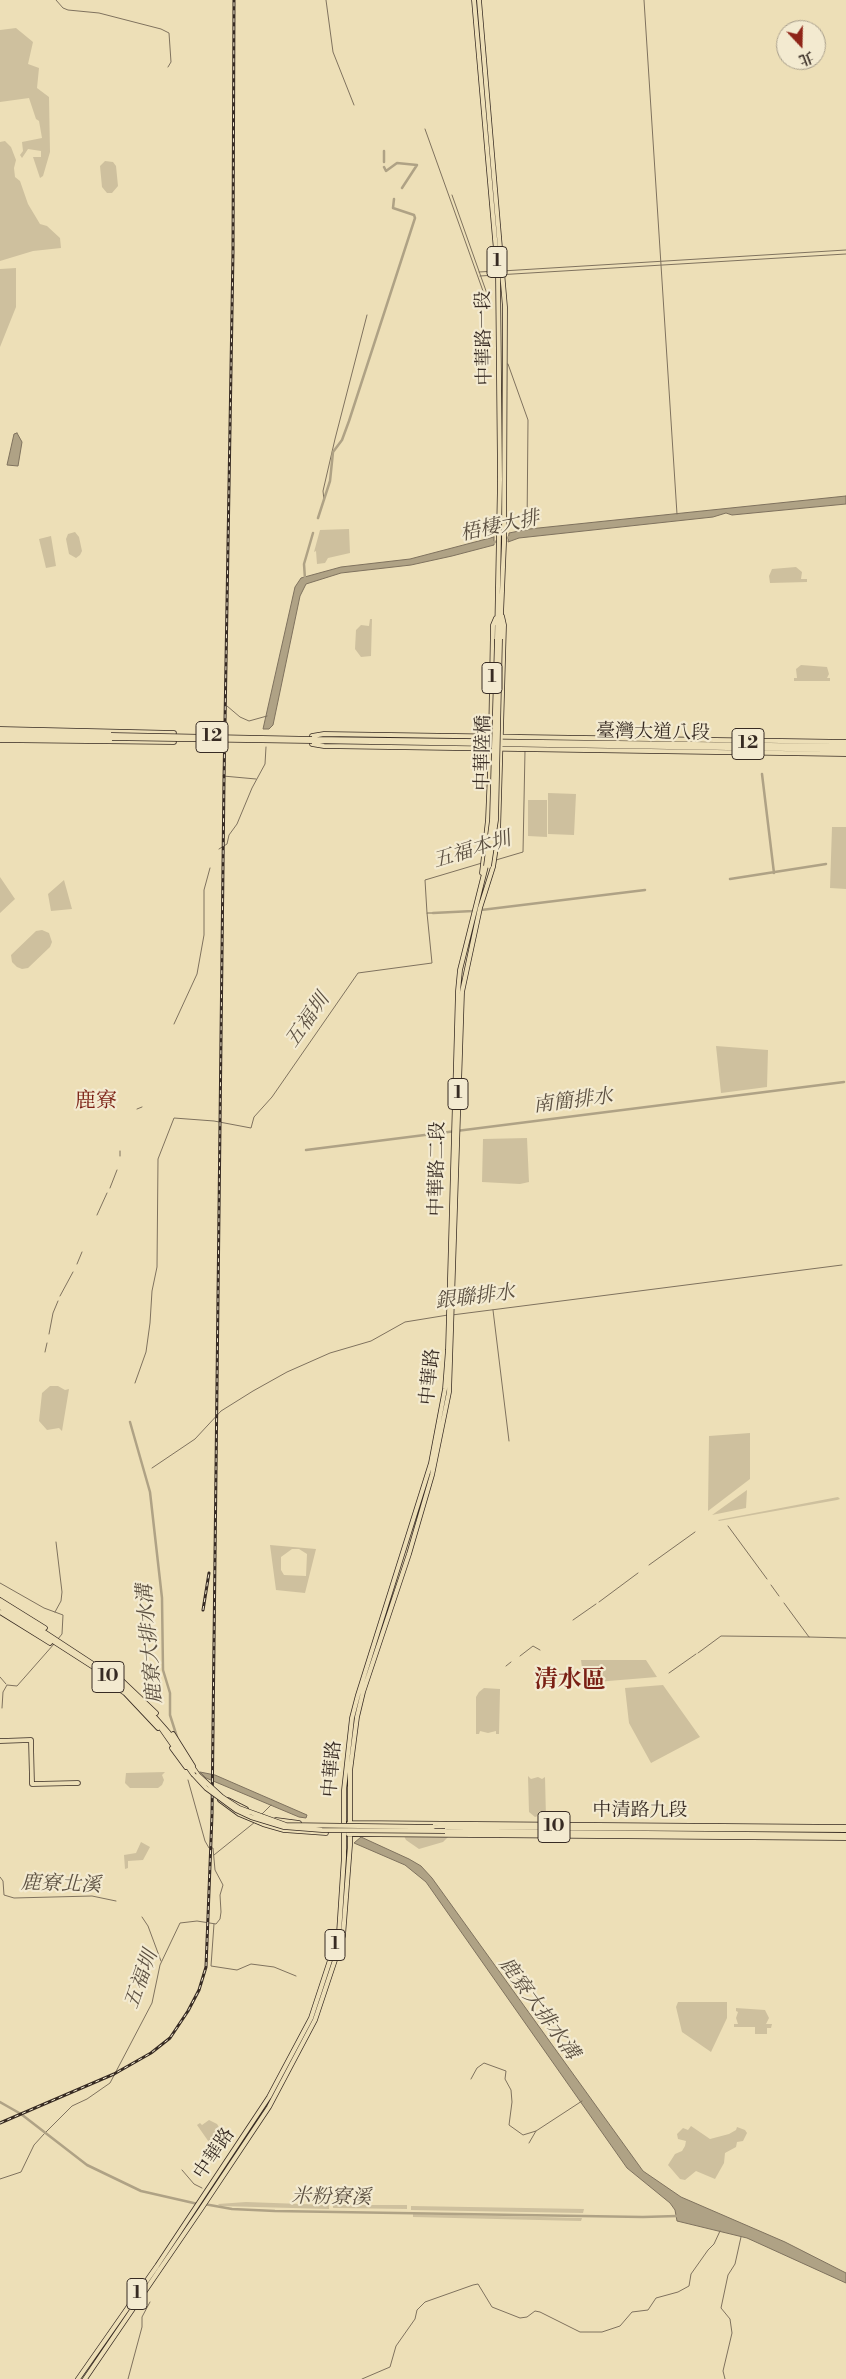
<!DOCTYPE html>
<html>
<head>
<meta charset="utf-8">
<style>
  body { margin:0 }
  #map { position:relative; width:846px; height:2379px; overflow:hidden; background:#eddfb7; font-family:"Libre Bodoni","Noto Serif TC",serif }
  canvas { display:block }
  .north { position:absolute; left:776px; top:20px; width:50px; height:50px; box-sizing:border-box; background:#f3ead0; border:1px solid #a89e8b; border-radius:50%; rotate:159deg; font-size:14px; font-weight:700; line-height:20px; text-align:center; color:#372b23 }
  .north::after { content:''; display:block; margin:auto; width:18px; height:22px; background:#8f2418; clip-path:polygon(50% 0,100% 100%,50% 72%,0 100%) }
</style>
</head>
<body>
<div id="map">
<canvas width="846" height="2379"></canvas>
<div class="north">北</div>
</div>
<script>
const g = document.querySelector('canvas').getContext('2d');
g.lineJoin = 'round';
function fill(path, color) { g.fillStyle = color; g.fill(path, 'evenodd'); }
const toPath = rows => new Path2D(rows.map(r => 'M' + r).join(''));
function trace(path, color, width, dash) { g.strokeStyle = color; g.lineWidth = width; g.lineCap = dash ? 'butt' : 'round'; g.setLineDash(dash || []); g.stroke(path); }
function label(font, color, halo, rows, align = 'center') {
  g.font = font + ' "Libre Bodoni","Noto Serif TC",serif'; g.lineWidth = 4.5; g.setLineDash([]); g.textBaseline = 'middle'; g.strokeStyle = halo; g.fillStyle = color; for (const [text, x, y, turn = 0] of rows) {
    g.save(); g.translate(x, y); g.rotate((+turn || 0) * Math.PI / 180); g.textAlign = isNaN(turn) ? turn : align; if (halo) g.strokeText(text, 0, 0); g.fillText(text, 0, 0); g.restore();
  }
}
fill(toPath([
  [16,28,33,42,28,64,39,68,37,88,49,97,50,152,43,176,40,178,33,157,41,157,41,151,28,149,22,158,20,155,23,151,22,142,42,138,39,121,36,119,29,98,0,102,0,30],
  [5,141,11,147,16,160,14,168,15,177,20,181,28,204,40,224,47,226,60,238,61,248,33,251,0,261,0,142],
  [105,161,113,162,116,166,118,186,112,193,107,193,102,187,100,166],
  [16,268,16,307,0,347,0,269],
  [349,529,350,553,328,558,325,563,317,564,316,551,314,552,320,530],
  [75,532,79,537,82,551,80,555,76,558,69,554,66,539,68,534],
  [51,536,56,566,46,568,39,539],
  [796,567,802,572,801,579,807,579,807,582,770,583,769,576,772,569],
  [370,619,372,619,371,656,361,657,355,649,356,630,361,625,369,626],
  [801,665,827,667,829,674,827,678,830,678,830,681,794,681,794,678,797,678,796,669],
  [548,793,576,794,574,835,548,834],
  [528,800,547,800,547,837,528,836],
  [832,827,846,827,846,889,830,888],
  [0,877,15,899,0,913],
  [64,880,72,909,51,911,48,894],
  [42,930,49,933,52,942,50,947,28,968,22,969,17,967,12,962,11,955,36,931],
  [716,1046,768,1050,767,1087,721,1093],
  [527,1138,529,1182,520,1184,482,1182,483,1139],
  [50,1386,58,1386,65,1390,69,1389,62,1431,59,1428,47,1430,39,1421,42,1393],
  [750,1433,750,1479,708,1511,709,1436],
  [747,1490,746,1508,712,1515],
  [838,1497,840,1499,837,1500,719,1521,718,1520],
  [270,1545,316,1549,305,1593,276,1590],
  [292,1549,299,1549,307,1554,306,1576,284,1575,281,1570,281,1557],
  [581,1660,646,1660,657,1677,584,1683],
  [663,1685,700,1737,651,1763,629,1723,625,1688],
  [484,1688,500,1689,499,1734,496,1734,496,1731,488,1733,480,1731,479,1734,476,1734,476,1697,479,1692],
  [165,1772,162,1775,164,1780,162,1785,158,1788,130,1788,125,1783,126,1773],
  [528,1776,531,1779,538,1777,542,1779,545,1777,546,1818,543,1818,543,1814,535,1817,529,1812],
  [404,1836,449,1836,443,1842,419,1849,406,1840],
  [141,1842,150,1847,143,1860,128,1861,128,1868,125,1869,124,1855,136,1853],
  [678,2002,727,2002,727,2018,711,2052,682,2032,676,2007],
  [736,2008,765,2010,769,2018,766,2024,772,2024,771,2028,767,2028,767,2034,755,2034,755,2027,734,2027,734,2024,738,2024,736,2018,738,2012,736,2011],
  [209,2120,217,2124,227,2140,226,2147,219,2150,221,2154,218,2155,197,2125,200,2123,202,2125],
  [691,2126,710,2139,729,2134,736,2130,737,2127,745,2130,747,2133,743,2141,737,2142,736,2147,725,2153,724,2163,715,2179,696,2171,685,2180,680,2179,668,2165,675,2154,682,2151,685,2146,686,2141,678,2139,677,2134,683,2128,688,2130],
  [246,2202,329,2205,329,2209,220,2206,218,2204],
  [333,2205,407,2205,407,2209,333,2208],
  [411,2206,584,2209,583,2213,411,2210],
  [413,2214,582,2218,581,2221,413,2217]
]), '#cec09e');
const water = toPath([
  [17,433,22,442,18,466,7,465,14,434,17,433],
  [846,496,846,504,732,515,726,513,713,517,519,538,508,542,509,533,529,529,846,496],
  [494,537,494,545,452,556,411,565,341,573,306,584,300,596,273,725,269,729,263,729,295,587,301,578,341,567,410,559,494,537],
  [200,1772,215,1775,307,1815,306,1818,299,1817,206,1778,200,1772],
  [361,1837,409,1859,421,1866,432,1878,643,2171,681,2197,785,2242,846,2273,846,2283,747,2238,677,2221,675,2210,670,2203,627,2168,426,1882,405,1865,354,1843,361,1837]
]);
fill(water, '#afa285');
trace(water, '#7f725e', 1);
trace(toPath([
  [56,0,63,8,68,10,99,13,161,29,169,33,171,62,168,67],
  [326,0,333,52,354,105],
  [644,0,677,514],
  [425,129,488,305],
  [452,195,491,305],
  [502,271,846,250],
  [479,272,496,271],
  [480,276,846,254],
  [508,364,528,420,527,530],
  [324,500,323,491,335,439,367,315],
  [227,706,240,717,249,721,267,716],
  [223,776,256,779],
  [219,849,227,844,229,835,237,824,252,788,265,764,266,747],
  [496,860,523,852,525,751],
  [427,913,425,880,482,863],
  [174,1024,197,974,204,935,204,890,210,868],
  [137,1109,142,1107],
  [120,1151,120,1156],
  [110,1188,117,1170],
  [97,1215,107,1193],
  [77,1264,82,1252],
  [60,1296,73,1272],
  [493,1310,509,1441],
  [452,1315,842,1265],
  [49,1334,53,1313,58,1301],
  [45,1352,47,1343],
  [135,1383,146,1352,150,1323,152,1291,157,1267,158,1159,174,1118,214,1121,251,1128,254,1117,272,1097,358,973,432,963,427,913,433,913],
  [152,1468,195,1439,221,1411,253,1391,287,1372,330,1353,371,1341,405,1322,448,1315],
  [728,1526,767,1579],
  [649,1565,695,1532],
  [0,1583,44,1608,63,1615,62,1634,58,1639],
  [771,1585,779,1596],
  [599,1602,638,1573],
  [784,1603,809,1637,846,1638],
  [55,1612,61,1601,62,1592,56,1542],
  [573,1620,596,1604],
  [698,1653,721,1636,809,1637],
  [520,1656,533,1646,540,1650],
  [506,1666,511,1662],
  [669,1673,696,1654],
  [0,1677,6,1684],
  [2,1708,3,1692,7,1685,17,1686,54,1644],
  [261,1815,271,1805],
  [214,1855,255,1822],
  [0,1877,3,1881,4,1895,14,1898,92,1896,116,1901],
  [142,1917,148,1926,161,1961],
  [214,1924,211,1966,237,1970,251,1964,274,1967,296,1976],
  [471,2079,477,2068,484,2063,506,2071,505,2079,511,2090,512,2102,509,2125,523,2135,536,2131,582,2101],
  [529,2143,536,2131],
  [182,2170,194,2184,202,2188],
  [0,2179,21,2172,34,2145,44,2134,72,2106,87,2099,110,2083,152,2003,160,1965,180,1923,197,1921,216,1924,220,1919,221,1912,220,1895,223,1885,215,1870,213,1848,209,1848,205,1841,188,1780],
  [128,2379,142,2327,142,2317,150,2302],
  [362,2379,390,2367,396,2346,415,2319,417,2310,425,2302,473,2285,478,2284,492,2307,520,2318,527,2317,535,2311,540,2312,580,2332,602,2332,620,2326,632,2312,648,2310,656,2298,678,2292,689,2286,691,2274,708,2250,714,2244,720,2231],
  [725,2379,723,2371,732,2333,730,2319,721,2308,728,2275,735,2264,741,2237]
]), '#7f725e', 1);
trace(toPath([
  [384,151,384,162],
  [384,167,386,171,397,163,417,165,402,188],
  [318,518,330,481,333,452,342,440,349,421,415,218,414,215,393,208,394,199],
  [492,543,510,537],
  [305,579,304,564,313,533],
  [762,774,774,873],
  [730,879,826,864],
  [433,913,473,911,645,890],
  [306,1150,844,1082],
  [130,1422,150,1492,162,1598,163,1670,170,1693,170,1715,177,1737],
  [0,2102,21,2114,87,2165,141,2191,198,2204],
  [204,2204,232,2209,275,2211,643,2217,677,2216]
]), '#afa285', 2.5);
const primary = toPath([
  [474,0,498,273,500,480,497,639],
  [479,0,505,307,504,543,500,639],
  [0,729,174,733],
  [0,733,111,735],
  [312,736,324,734,846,742],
  [0,737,112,738],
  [491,738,493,625,496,618],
  [312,739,846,746],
  [0,740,174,742],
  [312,741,846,750],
  [312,744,324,746,846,754],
  [482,873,488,820,491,748],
  [0,1600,45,1628],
  [0,1603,99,1668,139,1699,168,1732,198,1775],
  [0,1607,98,1670,137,1701,156,1721,193,1774],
  [0,1612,50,1643],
  [116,1675,156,1713],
  [113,1685,125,1693,158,1728],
  [173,1734,193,1766],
  [0,1741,31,1740,32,1784,78,1783],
  [172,1748,186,1767],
  [220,1800,239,1814,263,1824,284,1830,326,1833],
  [228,1800,246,1809],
  [276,1820,299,1823],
  [349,1823,846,1827],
  [433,1827,846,1830],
  [445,1831,846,1835],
  [348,1834,846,1838],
  [78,2379,157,2266,269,2097,311,2018,339,1933,344,1857,344,1790,352,1718,358,1695,431,1463,445,1389,448,1350,458,991,460,970,486,866],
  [85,2379,201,2209,269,2107,315,2020,343,1936,350,1845,350,1771,357,1717,363,1692,409,1554,432,1475,449,1392,462,992,480,908,493,867,498,834,504,625,502,616]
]);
trace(primary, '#372b23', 5.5);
trace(primary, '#eddfb7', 4);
const rail = toPath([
  [203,1610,209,1573],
  [0,2123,114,2074,151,2053,170,2038,188,2011,199,1990,206,1967,212,1815,224,780,233,252,234,0]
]);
trace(rail, '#372b23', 3);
trace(rail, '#f3ead0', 1, [4]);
const primaryBridge = toPath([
  [111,735,312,739],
  [112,738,312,741],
  [486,866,492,820,497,639],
  [489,866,496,820,500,639],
  [193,1774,206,1788,236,1810,251,1817,284,1827,322,1830,445,1831],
  [198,1775,222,1797,239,1808,286,1825,433,1827]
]);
trace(primaryBridge, '#372b23', 5.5, []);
trace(primaryBridge, '#eddfb7', 4);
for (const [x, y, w] of [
  [497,262,20],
  [492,678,20],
  [212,737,32],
  [748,744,32],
  [458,1094,20],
  [108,1677,32],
  [554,1827,32],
  [335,1945,20],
  [137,2294,20]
]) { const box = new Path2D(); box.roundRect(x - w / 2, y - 15.5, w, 31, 4); g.fillStyle = '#f3ead0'; g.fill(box); trace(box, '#372b23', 1); }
label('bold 18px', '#372b23', null, [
  ["1",497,262],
  ["1",492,678],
  ["12",212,737],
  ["12",748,744],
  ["1",458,1094],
  ["10",108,1677],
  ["10",554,1827],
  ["1",335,1945],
  ["1",137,2294]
]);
label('19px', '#372b23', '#f3ead0', [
  ["中華路一段",485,338,-91],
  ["臺灣大道八段",653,733,1],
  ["中華陸橋",484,753,-89],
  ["中華路二段",438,1169,-89],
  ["中華路",431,1377,-84],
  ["中華路",333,1769,-85],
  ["中清路九段",640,1811],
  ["中華路",215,2154,-56]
]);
label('italic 20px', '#5b4f40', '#f3ead0', [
  ["梧棲大排",500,527,-12],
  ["五福本圳",472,851,-17],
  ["五福圳",308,1021,-55],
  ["南簡排水",573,1102,-7],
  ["銀聯排水",475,1298,-7],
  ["鹿寮大排水溝",151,1644,-95],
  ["鹿寮北溪",61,1885,2],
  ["五福圳",142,1980,-70],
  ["鹿寮大排水溝",538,2009,54],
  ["米粉寮溪",331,2198,1]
]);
label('21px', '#7a1f14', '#f3ead0', [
  ["鹿寮",96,1102]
]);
label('bold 24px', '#7a1f14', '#f3ead0', [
  ["清水區",570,1681]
]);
</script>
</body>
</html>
